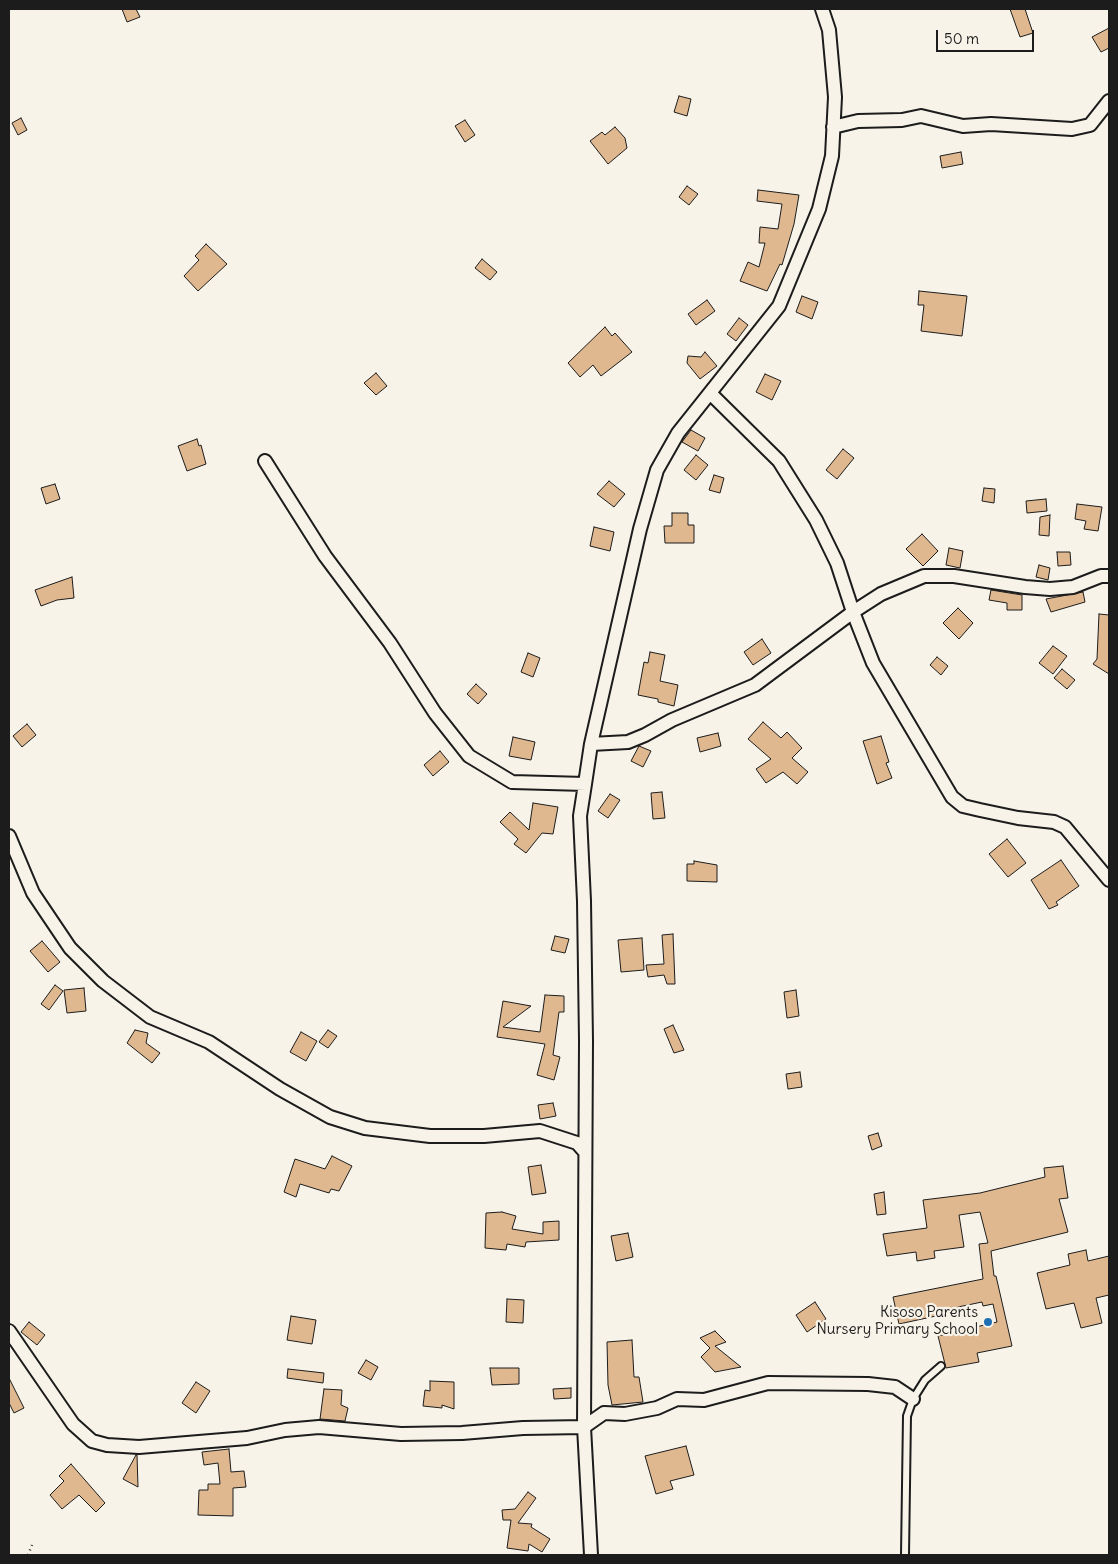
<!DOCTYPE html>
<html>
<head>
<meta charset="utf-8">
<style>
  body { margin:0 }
  #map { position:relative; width:1118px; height:1564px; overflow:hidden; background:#f7f3e8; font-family:Delius,sans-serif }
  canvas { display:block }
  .frame { position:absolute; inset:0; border:10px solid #1c1c1c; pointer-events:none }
  .scale { position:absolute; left:936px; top:30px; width:98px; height:22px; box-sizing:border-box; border:2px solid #1c1c1c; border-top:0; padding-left:6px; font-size:15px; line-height:18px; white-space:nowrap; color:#1c1c1c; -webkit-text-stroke:4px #f7f3e8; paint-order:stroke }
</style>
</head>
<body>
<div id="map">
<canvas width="1118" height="1564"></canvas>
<div class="frame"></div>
<div class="scale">50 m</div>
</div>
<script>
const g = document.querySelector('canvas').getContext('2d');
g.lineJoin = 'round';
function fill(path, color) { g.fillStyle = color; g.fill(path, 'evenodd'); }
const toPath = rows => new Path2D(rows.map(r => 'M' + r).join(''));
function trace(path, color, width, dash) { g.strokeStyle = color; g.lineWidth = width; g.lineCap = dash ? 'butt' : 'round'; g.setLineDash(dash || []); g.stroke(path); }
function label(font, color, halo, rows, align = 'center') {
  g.font = font + ' Delius,sans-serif'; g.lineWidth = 4.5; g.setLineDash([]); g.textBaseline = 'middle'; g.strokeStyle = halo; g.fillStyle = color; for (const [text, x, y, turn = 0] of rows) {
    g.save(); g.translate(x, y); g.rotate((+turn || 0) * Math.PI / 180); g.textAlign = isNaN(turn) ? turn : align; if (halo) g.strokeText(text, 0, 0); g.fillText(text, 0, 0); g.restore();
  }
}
const building = toPath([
  [122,9,136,9,140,17,127,22,122,9],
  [1010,9,1025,9,1033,33,1020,37,1010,9],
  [1109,28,1109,48,1101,52,1092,37,1109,28],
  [679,96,691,99,687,116,674,112,679,96],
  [21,118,27,130,18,135,12,123,21,118],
  [465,120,475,135,465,142,455,126,465,120],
  [615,127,625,138,627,148,608,164,590,141,602,132,605,135,615,127],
  [961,152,963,164,942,168,940,156,961,152],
  [687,186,698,194,689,205,679,197,687,186],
  [758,190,799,195,794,224,782,265,780,264,767,291,740,281,748,262,759,267,765,243,759,243,760,227,778,229,782,204,757,201,758,190],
  [206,244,227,264,198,291,184,276,199,260,195,256,206,244],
  [482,259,497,272,490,280,475,268,482,259],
  [919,291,967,296,962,336,921,331,924,305,918,305,919,291],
  [802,296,818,302,812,319,796,312,802,296],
  [707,300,715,311,696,325,688,314,707,300],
  [739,318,748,325,736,341,727,334,739,318],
  [605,327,612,336,615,333,632,352,601,376,593,365,580,377,568,363,605,327],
  [705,352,717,366,700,379,687,363,688,356,701,357,705,352],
  [376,373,387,386,376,395,364,383,376,373],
  [765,374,781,381,772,400,756,392,765,374],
  [691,430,705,438,698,451,682,442,691,430],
  [197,439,199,446,201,445,206,464,187,471,178,446,197,439],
  [843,449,854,458,837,479,826,470,843,449],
  [696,455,708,465,696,480,684,470,696,455],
  [714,475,724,478,720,493,709,490,714,475],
  [609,481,625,494,614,507,597,494,609,481],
  [55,484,60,499,46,504,41,488,55,484],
  [984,488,995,489,994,503,982,501,984,488],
  [1046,499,1047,511,1027,513,1026,501,1046,499],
  [1077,504,1102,507,1098,531,1084,529,1086,521,1075,519,1077,504],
  [672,513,688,513,688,525,694,525,694,543,665,543,664,526,672,526,672,513],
  [1050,515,1049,536,1039,535,1040,517,1050,515],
  [594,527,614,532,610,551,590,546,594,527],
  [922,534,938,551,923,566,906,549,922,534],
  [949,548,963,551,960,568,946,565,949,548],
  [1057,552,1070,552,1071,565,1058,566,1057,552],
  [1039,565,1050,568,1048,580,1036,577,1039,565],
  [72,577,74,598,57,600,41,606,35,590,72,577],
  [991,590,1022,595,1022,610,1007,610,1007,603,989,600,991,590],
  [1083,592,1085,602,1051,612,1046,599,1083,592],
  [958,608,973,623,959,639,943,623,958,608],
  [1099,614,1109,615,1109,674,1093,664,1097,659,1099,614],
  [762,639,771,653,753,665,744,652,762,639],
  [1053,646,1067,656,1053,674,1039,663,1053,646],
  [650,652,665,655,660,681,678,685,674,706,658,702,658,699,638,695,644,662,648,663,650,652],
  [528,653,540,658,533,677,521,672,528,653],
  [937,657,948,666,941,675,930,665,937,657],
  [1062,669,1075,680,1067,689,1054,678,1062,669],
  [476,684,487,694,478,704,467,694,476,684],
  [763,722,781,738,787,732,802,748,792,758,808,772,797,784,783,772,766,783,756,769,771,759,748,739,763,722],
  [27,724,36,735,22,747,13,736,27,724],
  [718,733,721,746,700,752,697,738,718,733],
  [881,736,889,762,886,763,892,778,877,784,863,741,881,736],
  [513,737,535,742,531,760,509,756,513,737],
  [639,746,651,751,643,767,631,761,639,746],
  [440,751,449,762,433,776,424,765,440,751],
  [662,792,665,818,653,819,651,793,662,792],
  [610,794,620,800,608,818,598,811,610,794],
  [533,803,558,807,553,834,542,833,526,853,514,844,518,839,500,822,510,812,529,830,533,803],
  [1007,839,1026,863,1008,877,989,854,1007,839],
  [1061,860,1079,886,1056,902,1058,905,1049,909,1031,880,1061,860],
  [694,861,717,865,717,882,687,881,687,864,694,864,694,861],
  [673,934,675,984,667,984,664,975,648,977,646,965,664,964,662,935,673,934],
  [555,936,569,939,565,953,551,950,555,936],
  [642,938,644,970,621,972,618,940,642,938],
  [42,941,60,962,48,972,30,951,42,941],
  [55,985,63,991,49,1010,41,1004,55,985],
  [84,988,86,1011,67,1013,64,990,84,988],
  [796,990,799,1016,787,1018,784,992,796,990],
  [545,995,564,996,564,1012,559,1012,553,1055,560,1057,554,1080,537,1075,545,1044,497,1037,503,1001,531,1006,503,1027,540,1032,545,995],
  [673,1025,684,1050,674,1053,664,1029,673,1025],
  [135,1030,148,1033,146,1043,160,1053,152,1063,127,1043,135,1030],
  [328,1030,337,1036,328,1048,319,1042,328,1030],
  [301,1032,317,1041,306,1061,290,1052,301,1032],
  [800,1072,802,1087,788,1089,786,1074,800,1072],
  [553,1103,556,1116,540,1119,538,1105,553,1103],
  [878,1133,882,1146,872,1150,868,1136,878,1133],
  [332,1156,352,1166,339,1191,331,1189,329,1193,300,1184,296,1197,284,1192,295,1159,325,1169,332,1156],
  [541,1165,546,1193,532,1195,528,1167,541,1165],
  [1063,1166,1068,1198,1059,1199,1068,1232,991,1251,994,1276,996,1276,1012,1346,977,1353,979,1362,946,1368,938,1336,997,1322,993,1304,983,1306,982,1302,958,1307,959,1311,899,1324,893,1297,983,1279,979,1244,988,1243,980,1212,959,1215,964,1247,934,1251,935,1258,917,1261,916,1252,887,1256,883,1234,927,1228,923,1200,980,1193,1045,1177,1044,1168,1063,1166],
  [884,1192,886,1214,877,1215,874,1194,884,1192],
  [502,1212,516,1216,512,1229,543,1234,543,1222,559,1221,559,1240,526,1242,525,1247,507,1244,506,1250,485,1248,486,1213,502,1212],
  [628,1233,633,1257,616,1261,611,1236,628,1233],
  [1086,1250,1088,1261,1109,1256,1109,1295,1096,1298,1102,1323,1081,1328,1074,1303,1046,1309,1037,1273,1070,1265,1068,1254,1086,1250],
  [507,1299,524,1300,523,1323,506,1322,507,1299],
  [815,1302,826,1319,807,1332,796,1315,815,1302],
  [291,1316,316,1320,312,1344,287,1340,291,1316],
  [29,1322,45,1335,37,1345,21,1332,29,1322],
  [715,1331,726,1342,715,1346,741,1367,715,1372,701,1357,710,1348,700,1338,715,1331],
  [632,1340,634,1377,639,1377,643,1402,612,1405,608,1385,607,1342,632,1340],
  [366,1360,378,1367,371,1380,358,1373,366,1360],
  [490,1368,519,1368,519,1384,492,1385,490,1368],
  [288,1369,324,1373,323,1383,287,1378,288,1369],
  [9,1378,24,1408,14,1413,9,1403,9,1378],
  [430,1381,454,1382,454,1409,442,1405,442,1408,423,1406,425,1390,430,1391,430,1381],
  [196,1382,210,1391,196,1413,182,1403,196,1382],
  [571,1388,571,1398,554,1399,553,1389,571,1388],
  [324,1389,342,1390,341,1405,348,1408,345,1421,320,1419,324,1389],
  [686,1446,694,1475,670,1481,673,1489,656,1494,645,1456,686,1446],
  [229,1449,231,1472,244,1471,246,1487,233,1488,233,1516,198,1515,199,1490,208,1490,208,1484,220,1484,218,1463,204,1465,202,1452,229,1449],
  [136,1455,137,1455,138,1487,123,1479,136,1455],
  [71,1464,105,1503,96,1512,79,1495,62,1509,50,1495,64,1481,59,1476,71,1464],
  [528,1492,536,1498,518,1523,532,1524,531,1527,550,1539,542,1552,529,1544,528,1551,507,1548,511,1520,503,1520,502,1510,515,1509,528,1492]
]);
fill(building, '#dfb890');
trace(building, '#1c1c1c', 1);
const service = toPath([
  [905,1555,907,1416,913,1399,925,1380,941,1366]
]);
const minor = toPath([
  [833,127,858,121,902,120,921,116,963,126,991,124,1072,129,1090,125,1109,101],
  [265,461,325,556,390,643,435,713,469,756,512,782,585,784],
  [1109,576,1101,576,1073,587,1050,589,1025,587,954,576,924,576,881,594,853,612,873,663,952,797,963,806,980,810,1018,818,1054,822,1065,827,1109,880],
  [591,744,628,742,645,735,672,720,755,685,853,612,837,563,816,520,779,461,710,393],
  [9,836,33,893,70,948,103,981,150,1017,209,1042,280,1089,330,1117,365,1128,430,1136,484,1136,540,1131,577,1143,585,1152],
  [9,1331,73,1424,92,1441,107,1445,139,1447,247,1438,285,1430,319,1427,401,1434,462,1433,523,1428,584,1427,604,1413,625,1414,657,1408,677,1399,704,1400,768,1383,868,1384,895,1387,913,1399],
  [591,1555,584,1427,586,1041,584,901,580,816,585,784,591,744,640,529,657,470,678,433,779,306,819,209,832,156,835,97,829,30,822,9]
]);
trace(service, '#1c1c1c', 10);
trace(minor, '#1c1c1c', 16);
trace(toPath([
  [28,1555,32,1545]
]), '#1c1c1c', 2.5, [1, 4]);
trace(service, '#f7f3e8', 6);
trace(minor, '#f7f3e8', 12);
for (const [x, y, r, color] of [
  [988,1322,5,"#1f6fb2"]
]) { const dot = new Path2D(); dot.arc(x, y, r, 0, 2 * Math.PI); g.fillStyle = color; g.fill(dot); trace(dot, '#f7f3e8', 2); }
label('15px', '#1c1c1c', '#f7f3e8', [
  ["Kisoso Parents",978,1313],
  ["Nursery Primary School",978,1330]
], 'right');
</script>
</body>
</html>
